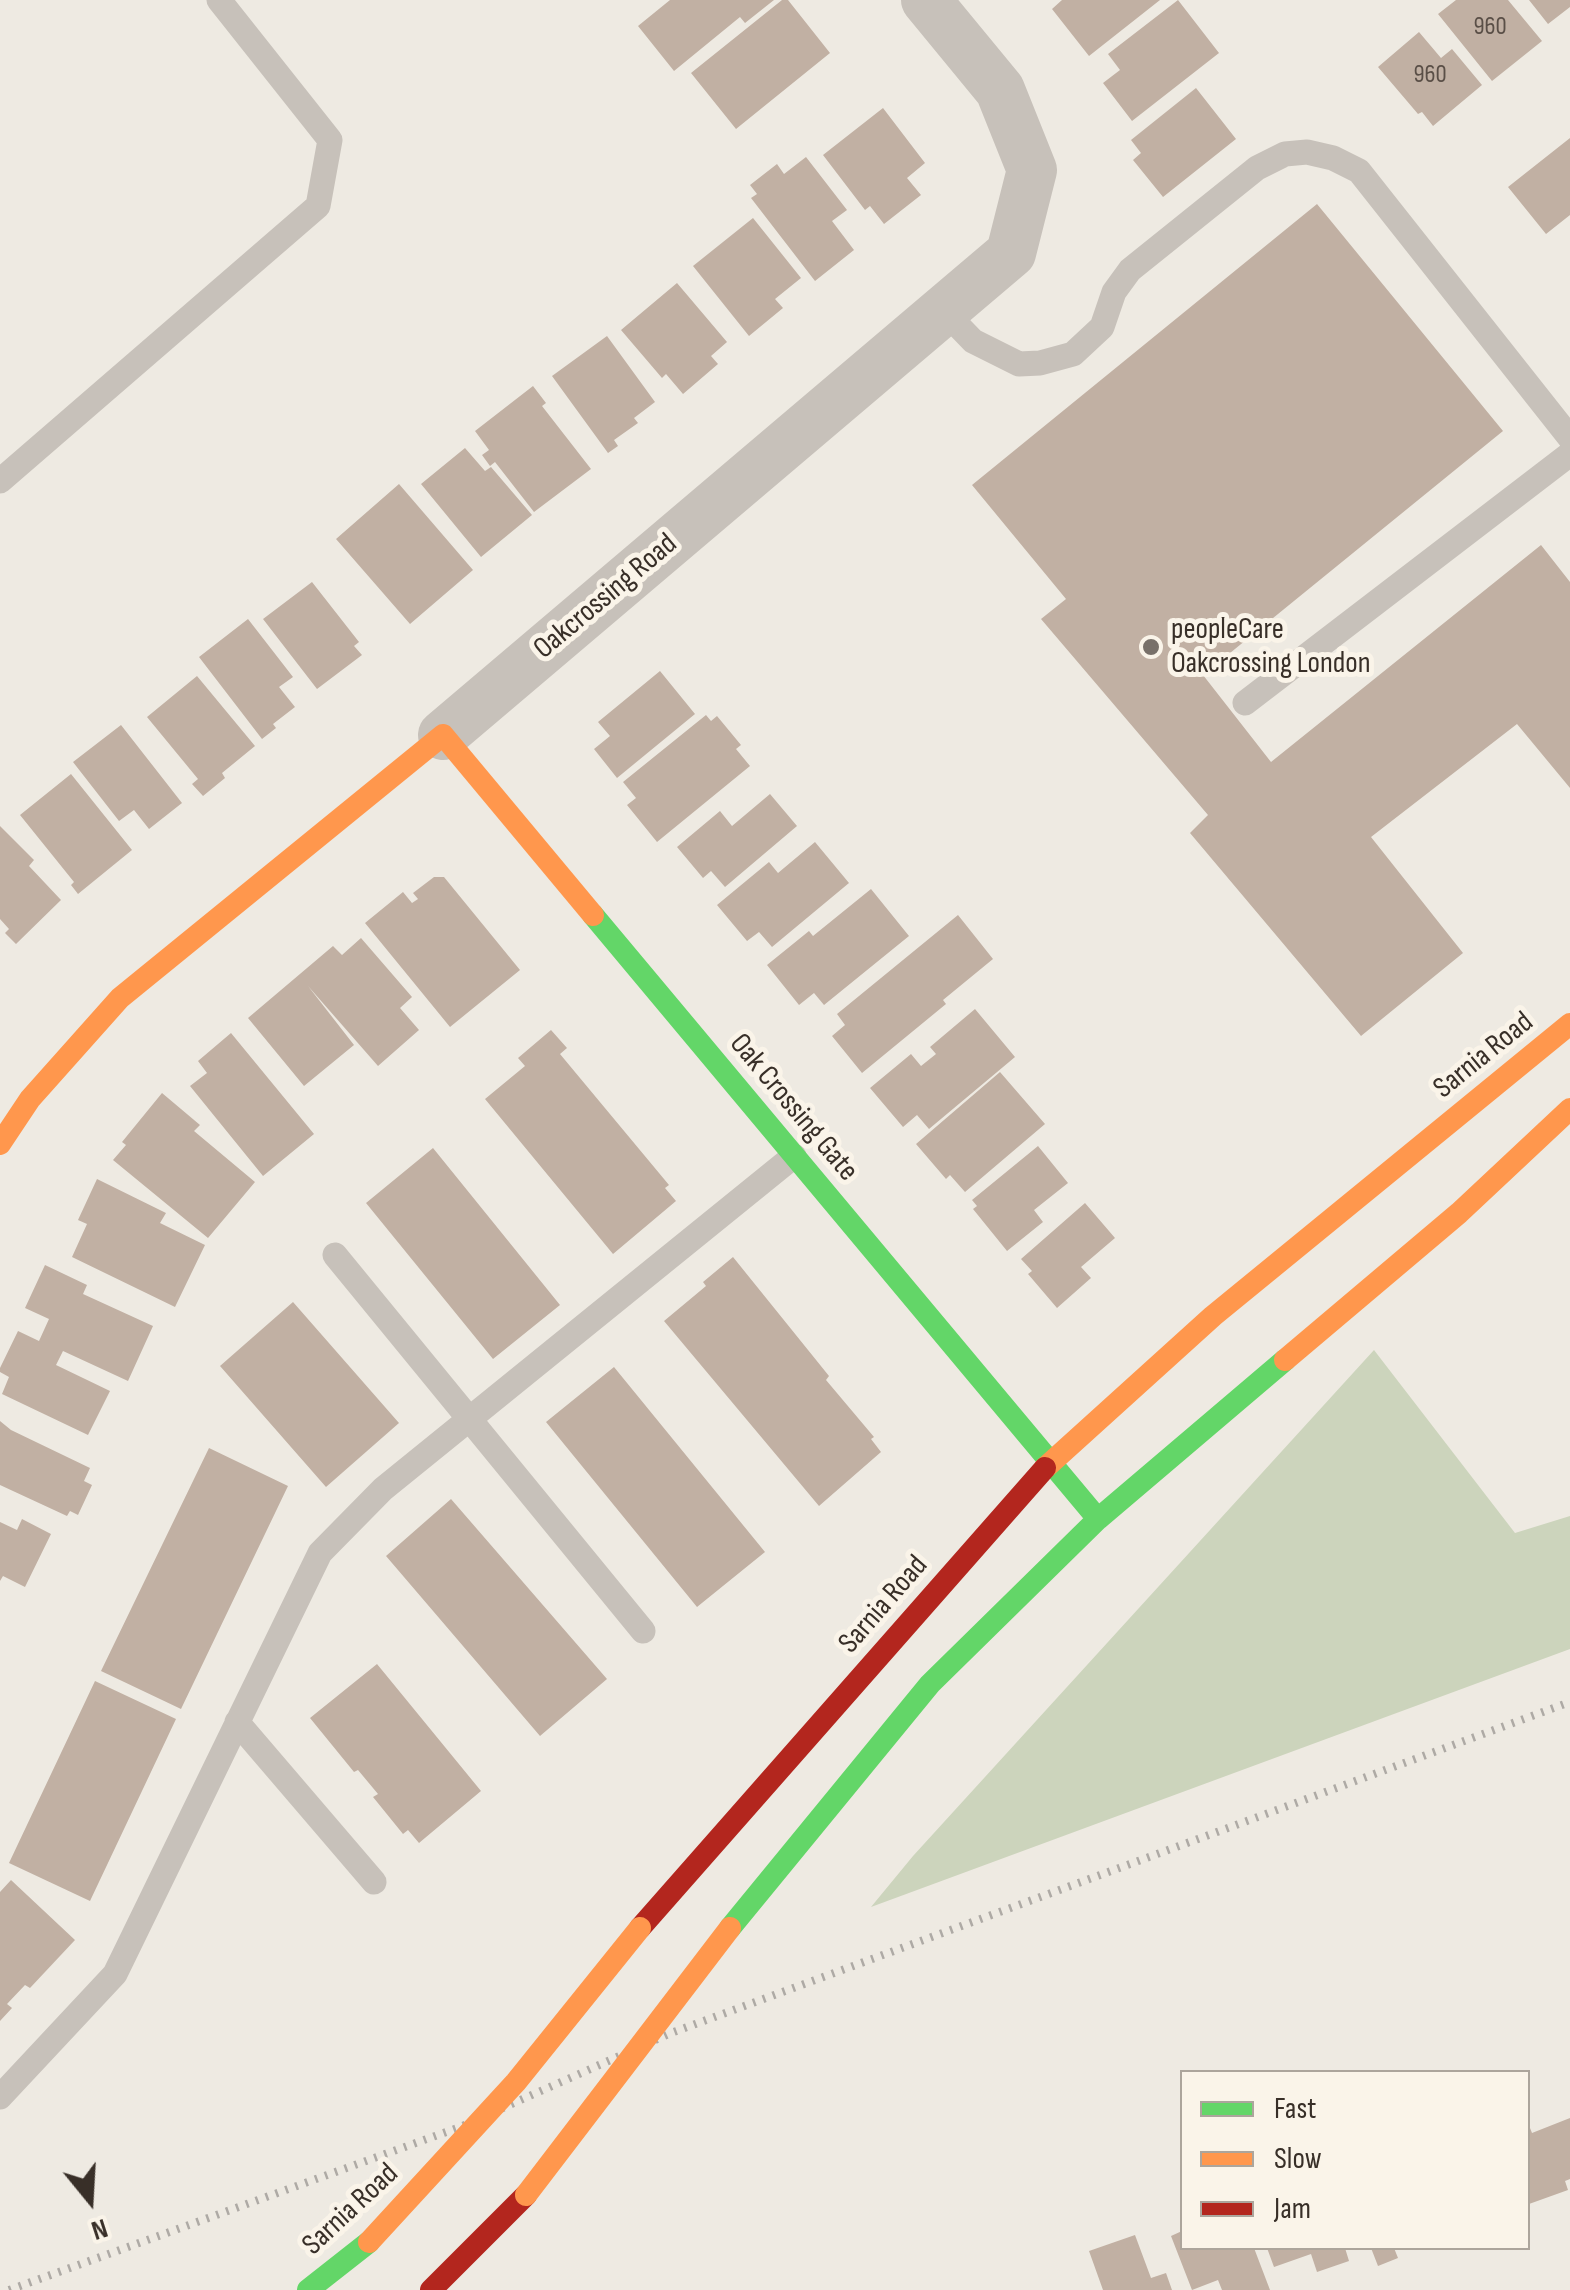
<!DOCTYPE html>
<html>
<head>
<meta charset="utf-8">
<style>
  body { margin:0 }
  #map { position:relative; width:1570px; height:2290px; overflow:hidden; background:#eeeae2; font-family:"Sofia Sans Condensed",sans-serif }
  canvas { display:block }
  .legend { position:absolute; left:1180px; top:2070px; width:350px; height:180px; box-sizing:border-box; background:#faf4e9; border:2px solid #aca59c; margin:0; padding:12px 18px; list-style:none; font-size:30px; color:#382f28 }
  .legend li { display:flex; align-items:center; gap:20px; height:50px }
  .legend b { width:50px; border:2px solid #aca59c }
  .north { position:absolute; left:40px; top:2150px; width:100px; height:100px; -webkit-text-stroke:8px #faf4e9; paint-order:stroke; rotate:162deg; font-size:28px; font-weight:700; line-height:40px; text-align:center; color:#382f28 }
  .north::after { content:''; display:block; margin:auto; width:35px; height:45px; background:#382f28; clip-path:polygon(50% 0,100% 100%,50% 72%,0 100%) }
</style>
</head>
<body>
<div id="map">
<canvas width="1570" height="2290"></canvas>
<ul class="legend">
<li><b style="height:12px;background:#63d668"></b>Fast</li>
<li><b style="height:12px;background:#ff974d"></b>Slow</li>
<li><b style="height:12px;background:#b3261e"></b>Jam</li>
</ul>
<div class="north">N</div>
</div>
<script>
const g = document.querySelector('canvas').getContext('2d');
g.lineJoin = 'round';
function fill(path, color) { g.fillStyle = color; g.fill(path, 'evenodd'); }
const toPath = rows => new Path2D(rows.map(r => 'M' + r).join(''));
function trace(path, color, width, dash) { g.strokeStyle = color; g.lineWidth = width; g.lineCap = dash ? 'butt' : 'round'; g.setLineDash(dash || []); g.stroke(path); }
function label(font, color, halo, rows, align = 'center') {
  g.font = font + ' "Sofia Sans Condensed",sans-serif'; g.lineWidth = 10; g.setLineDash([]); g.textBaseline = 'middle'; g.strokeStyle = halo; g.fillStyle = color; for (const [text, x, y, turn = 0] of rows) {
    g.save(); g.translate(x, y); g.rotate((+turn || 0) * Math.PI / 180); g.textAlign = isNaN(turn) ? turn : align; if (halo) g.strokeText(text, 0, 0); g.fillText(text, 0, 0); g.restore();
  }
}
fill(toPath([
  [1374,1350,1515,1533,1570,1516,1570,1649,871,1907,913,1856]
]), '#ccd4bc');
fill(toPath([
  [670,0,774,0,745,23,740,17,674,71,638,26],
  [782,0,788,0,830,53,736,129,691,73],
  [1062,0,1160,0,1089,56,1052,9],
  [1178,0,1219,53,1132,121,1103,83,1120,70,1108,54],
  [1456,0,1508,0,1542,41,1492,81,1438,14],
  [1529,0,1570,0,1570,7,1548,24],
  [1419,32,1441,58,1452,49,1482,85,1433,126,1422,112,1418,114,1378,67],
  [1196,88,1236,139,1163,197,1133,160,1141,153,1131,140],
  [883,108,925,163,907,178,921,195,884,224,870,206,865,210,823,155],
  [1570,138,1570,215,1546,234,1508,187],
  [806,157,847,210,832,221,854,250,815,281,751,198,757,194,750,185,777,164,784,174],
  [1317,204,1503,431,1203,675,1271,762,1541,545,1570,582,1570,788,1517,724,1371,837,1463,953,1361,1036,1190,833,1208,815,1041,619,1066,599,972,485],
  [753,218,801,278,775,299,783,308,749,336,693,266],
  [677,283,727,342,711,356,718,364,683,394,666,374,662,378,621,330],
  [607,336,655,402,634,418,638,423,614,440,618,446,608,453,552,376],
  [533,386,546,403,542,406,591,469,534,512,495,462,490,466,482,455,489,450,475,431],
  [465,448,485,471,491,467,532,515,481,557,421,484],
  [399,484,473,570,410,624,336,539],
  [312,582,359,642,354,646,362,655,317,689,263,619],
  [248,619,293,677,279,687,295,707,273,724,276,728,262,739,199,657],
  [660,671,695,714,617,778,594,749,610,736,598,722],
  [197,676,255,746,222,773,225,778,203,796,192,784,198,779,147,717],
  [706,715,711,721,717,716,741,745,736,749,750,766,657,842,627,805,636,798,623,782],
  [121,725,182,803,149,829,134,810,119,821,73,762],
  [71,774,132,850,78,894,71,885,74,882,20,815],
  [770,794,797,826,725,887,711,871,703,878,677,847,720,811,732,826],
  [0,826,34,860,29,866,61,900,16,944,5,933,9,929,0,919],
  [815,842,849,883,772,947,759,932,747,941,717,905,769,862,778,873],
  [434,877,444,877,520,970,450,1027,365,923,403,892,412,903,418,899,413,893],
  [871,889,909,936,824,1005,814,993,799,1005,767,965,809,931,813,936],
  [958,915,993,959,943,1000,946,1004,862,1073,832,1036,845,1025,837,1014],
  [361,938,412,997,400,1008,419,1030,378,1066,308,986,354,1045,304,1086,248,1018,333,946,342,955],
  [975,1009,1015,1057,929,1129,917,1115,903,1127,870,1088,911,1054,921,1066,936,1054,930,1047],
  [551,1030,567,1048,560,1054,669,1185,665,1188,676,1201,613,1254,485,1099,525,1066,518,1058],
  [231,1033,314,1134,263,1176,190,1086,207,1073,198,1061],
  [1000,1072,1045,1124,965,1192,950,1175,946,1179,916,1144],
  [162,1093,200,1125,194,1131,255,1182,208,1238,113,1160,126,1145,122,1142],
  [1038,1146,1068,1183,1034,1210,1043,1222,1007,1251,973,1209,977,1206,972,1200],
  [433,1148,560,1305,493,1359,366,1203],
  [97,1179,166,1213,160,1223,205,1245,175,1307,72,1257,87,1224,78,1220],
  [1085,1203,1115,1238,1081,1267,1091,1278,1057,1308,1028,1274,1032,1271,1021,1259],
  [733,1257,829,1376,826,1380,874,1437,871,1439,881,1452,819,1506,664,1321,706,1286,703,1282],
  [45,1265,87,1285,83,1294,153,1326,128,1381,63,1351,56,1365,110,1391,88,1435,2,1394,9,1377,0,1372,0,1368,18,1331,39,1341,49,1319,25,1308],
  [293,1302,399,1423,326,1487,220,1366],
  [614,1367,765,1552,697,1607,546,1422],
  [0,1421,11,1430,90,1468,84,1481,92,1485,78,1515,70,1511,67,1516,0,1485],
  [209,1448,288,1486,181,1709,101,1671],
  [451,1499,607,1679,540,1736,386,1556],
  [22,1519,51,1534,25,1587,3,1576,0,1581,0,1522,17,1530],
  [377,1664,481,1791,419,1843,408,1830,403,1834,373,1797,378,1794,358,1770,354,1772,310,1718],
  [95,1681,176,1719,90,1901,9,1863],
  [11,1880,75,1940,30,1988,25,1985,7,2004,12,2008,0,2021,0,1892],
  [1570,2118,1570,2179,1565,2181,1568,2190,1529,2204,1528,2123,1532,2133],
  [1182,2231,1182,2248,1254,2248,1270,2290,1222,2290,1218,2280,1192,2290,1171,2236],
  [1135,2235,1151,2278,1166,2273,1172,2290,1103,2290,1089,2251],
  [1267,2248,1345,2248,1349,2261,1317,2272,1311,2254,1274,2267],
  [1371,2248,1394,2248,1398,2258,1378,2266]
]), '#c1b0a3');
trace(toPath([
  [943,310,973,341,1019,364,1040,363,1073,354,1102,327,1114,292,1130,270,1257,168,1285,154,1307,152,1333,158,1359,171,1570,438],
  [0,481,318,206,330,140,219,0],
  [1245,703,1570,454],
  [335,1255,643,1631],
  [237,1722,374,1882],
  [0,2097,115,1974,320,1553,383,1489,794,1156]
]), '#c7c1ba', 25);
trace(toPath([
  [443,735,1011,253,1032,170,1000,90,926,0]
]), '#c7c1ba', 50);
trace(toPath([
  [593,915,1098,1519],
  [730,1928,930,1684,1098,1519,1285,1360],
  [308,2290,369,2242]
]), '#63d668', 22);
trace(toPath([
  [0,1144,30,1099,120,998,443,735,593,915],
  [1285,1360,1459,1213,1570,1109],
  [1045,1468,1213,1316,1570,1024]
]), '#ff974d', 22);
trace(toPath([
  [640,1928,1045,1468],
  [431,2290,526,2195]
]), '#b3261e', 22);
trace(toPath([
  [9,2290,460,2127,671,2033,1570,1702]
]), '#aeaaa5', 8, [2.5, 8]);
trace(toPath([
  [526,2195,730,1928],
  [369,2242,516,2082,640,1928]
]), '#ff974d', 22);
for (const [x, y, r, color] of [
  [1151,647,10,"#787069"]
]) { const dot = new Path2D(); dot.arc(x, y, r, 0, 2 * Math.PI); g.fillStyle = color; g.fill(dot); trace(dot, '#faf4e9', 4); }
label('25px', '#5a4f47', null, [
  ["960",1490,28],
  ["960",1430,76]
]);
label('30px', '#382f28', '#faf4e9', [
  ["Oakcrossing Road",606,597,-40],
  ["Sarnia Road",1484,1056,-39],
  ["Oak Crossing Gate",793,1108,50],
  ["Sarnia Road",884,1605,-49],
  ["Sarnia Road",351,2210,-43]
]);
label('30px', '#382f28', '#faf4e9', [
  ["peopleCare",1171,630],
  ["Oakcrossing London",1171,664]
], 'left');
</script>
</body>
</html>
